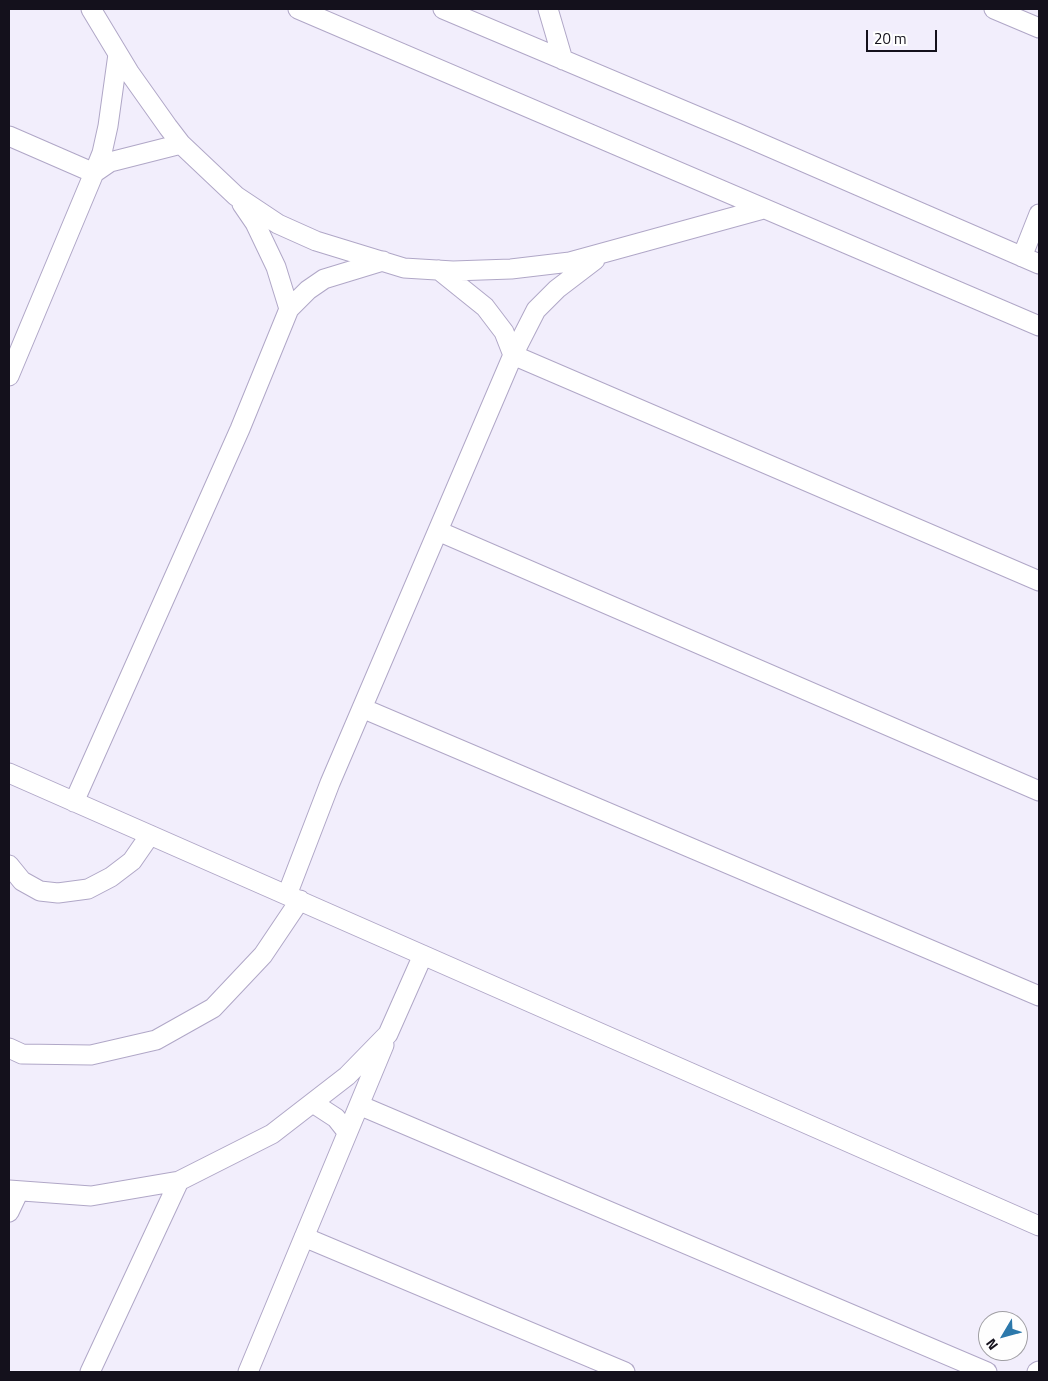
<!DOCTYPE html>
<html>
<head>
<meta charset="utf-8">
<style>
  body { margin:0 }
  #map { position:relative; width:1048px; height:1381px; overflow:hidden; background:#f2eefc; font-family:"Titillium Web",sans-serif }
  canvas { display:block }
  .frame { position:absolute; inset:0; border:10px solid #14111c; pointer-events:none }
  .north { position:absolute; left:978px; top:1311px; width:50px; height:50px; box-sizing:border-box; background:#fefefe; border:1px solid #a09fa4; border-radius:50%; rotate:233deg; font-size:14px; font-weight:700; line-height:20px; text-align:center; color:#14111c }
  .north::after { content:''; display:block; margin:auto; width:18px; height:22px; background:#2c78ab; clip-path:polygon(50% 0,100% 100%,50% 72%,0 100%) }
  .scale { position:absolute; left:866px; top:30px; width:71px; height:22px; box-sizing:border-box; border:2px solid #14111c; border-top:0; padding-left:6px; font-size:15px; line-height:18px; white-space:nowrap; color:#14111c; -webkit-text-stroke:4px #fefefe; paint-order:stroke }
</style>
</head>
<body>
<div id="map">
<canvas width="1048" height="1381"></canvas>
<div class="frame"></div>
<div class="north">N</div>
<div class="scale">20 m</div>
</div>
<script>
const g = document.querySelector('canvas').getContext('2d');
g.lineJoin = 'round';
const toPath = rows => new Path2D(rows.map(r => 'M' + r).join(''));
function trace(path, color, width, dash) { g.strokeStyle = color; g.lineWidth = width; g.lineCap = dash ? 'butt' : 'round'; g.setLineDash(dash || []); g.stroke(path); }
const street = toPath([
  [91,9,129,72,168,127,181,144,236,196,278,224,316,241,404,268,453,271,511,269,570,262,763,209],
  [298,9,1039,326],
  [443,9,737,133,1039,264],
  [548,9,563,60],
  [994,9,1039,28],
  [9,136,94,173,102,153,108,126,118,54],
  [242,204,255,223,276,267,289,309],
  [1022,257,1039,214],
  [439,270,485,307,504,332,513,355,1039,581],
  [9,376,94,173,110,162,181,144],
  [438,531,1039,791],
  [362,708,1039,996],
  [9,773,1039,1226],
  [74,802,240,429,289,309,308,290,324,279,383,261],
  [9,865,22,881,40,891,58,893,88,889,111,877,132,861,150,835],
  [287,895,330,783,513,355,536,310,557,289,595,260],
  [9,1048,22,1054,91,1055,156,1040,213,1008,263,955,300,900],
  [313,1103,336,1118,347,1132],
  [359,1105,987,1372],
  [9,1190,91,1196,179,1181,272,1134,347,1076,388,1034,423,955],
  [9,1212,19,1191],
  [304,1237,625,1372],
  [90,1372,179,1181],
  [248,1372,384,1045],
  [1037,1372,1039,1371]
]);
trace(street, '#b0a7c7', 21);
trace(street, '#fff', 19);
</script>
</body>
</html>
